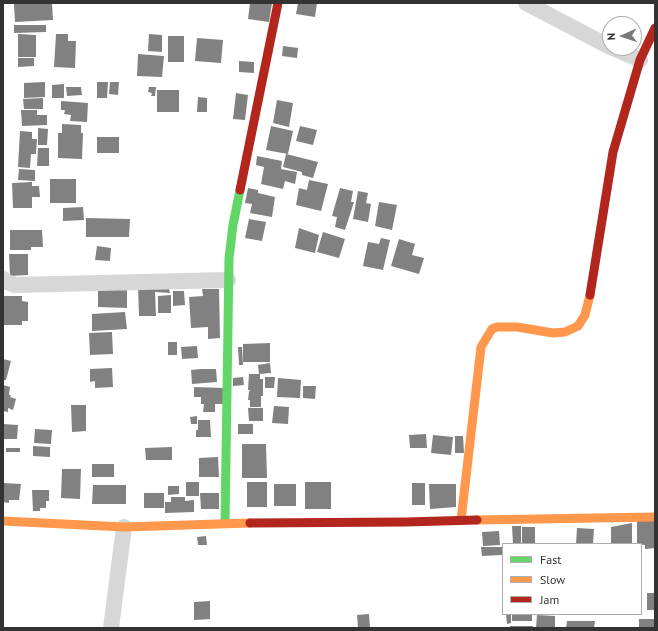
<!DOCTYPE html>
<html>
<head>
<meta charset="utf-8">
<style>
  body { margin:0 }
  #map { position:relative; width:658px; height:631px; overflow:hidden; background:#fff; font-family:"PT Sans",sans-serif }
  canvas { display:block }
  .frame { position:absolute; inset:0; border:4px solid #333; pointer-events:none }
  .legend { position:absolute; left:502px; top:543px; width:140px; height:72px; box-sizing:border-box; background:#fff; border:1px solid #adadad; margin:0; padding:5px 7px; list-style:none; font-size:12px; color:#333 }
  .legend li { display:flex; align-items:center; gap:8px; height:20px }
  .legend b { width:20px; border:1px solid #adadad }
  .north { position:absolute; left:602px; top:16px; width:40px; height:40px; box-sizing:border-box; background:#fff; border:1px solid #adadad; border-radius:50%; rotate:267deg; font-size:11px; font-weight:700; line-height:16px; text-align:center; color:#333 }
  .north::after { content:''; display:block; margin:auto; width:14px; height:18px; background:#7a7a7a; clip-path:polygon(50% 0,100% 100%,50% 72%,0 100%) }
</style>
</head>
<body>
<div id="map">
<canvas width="658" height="631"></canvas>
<div class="frame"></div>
<ul class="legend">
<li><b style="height:5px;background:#63d668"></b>Fast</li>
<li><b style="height:5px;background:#ff974d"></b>Slow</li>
<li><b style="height:5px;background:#b3261e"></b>Jam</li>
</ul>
<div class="north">N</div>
</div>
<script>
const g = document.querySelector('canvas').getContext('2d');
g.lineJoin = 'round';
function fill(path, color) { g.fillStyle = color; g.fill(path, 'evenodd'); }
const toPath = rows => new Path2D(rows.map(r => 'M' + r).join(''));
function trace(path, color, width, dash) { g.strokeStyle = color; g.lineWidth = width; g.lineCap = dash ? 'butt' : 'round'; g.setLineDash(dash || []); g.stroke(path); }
fill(toPath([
  [52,3,53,20,15,22,14,4],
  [250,3,272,3,269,22,248,19],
  [298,3,317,3,315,17,296,14],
  [14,25,46,25,46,32,14,33],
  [18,34,36,35,36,57,18,57],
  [56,34,68,34,68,41,76,41,75,68,54,67],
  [149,34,162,35,162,52,148,51],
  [168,36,184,36,184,62,168,62],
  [197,38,223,40,221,63,195,61],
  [283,46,298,48,297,58,282,56],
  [138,54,164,56,162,77,137,76],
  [18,58,34,58,34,66,18,67],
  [239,61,254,62,254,73,239,72],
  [45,82,45,97,24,98,24,83],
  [97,82,108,82,107,98,97,98],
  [110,82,119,82,118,95,109,94],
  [64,84,64,98,52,98,52,85],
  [66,87,81,87,82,95,67,96],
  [149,87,156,87,155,96,151,96,152,93,148,92],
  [157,90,179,90,179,112,157,112],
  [236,93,248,95,245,120,233,119],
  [198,97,207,98,207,112,197,112],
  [43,98,43,109,24,109,23,99],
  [277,100,293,103,289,127,273,123],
  [61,101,88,103,87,122,70,121,71,115,64,114,65,110,61,110],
  [21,110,37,110,37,115,47,115,47,125,22,126],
  [62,124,81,125,81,133,83,133,82,159,58,158,58,133,62,133],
  [271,126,293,131,288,154,266,150],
  [300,126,317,130,313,145,296,141],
  [38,128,48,129,47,145,38,145],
  [20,131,32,132,32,139,37,139,36,154,31,154,30,168,18,167],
  [97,137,119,137,119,153,97,153],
  [38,148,49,148,49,166,37,166],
  [286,154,318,162,313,178,302,175,302,172,283,167],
  [257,156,282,161,281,169,297,172,295,184,285,181,283,189,261,184,264,167,256,165],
  [19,169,35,170,35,181,18,180],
  [50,179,76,179,76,203,50,203],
  [309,180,328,184,321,211,296,205,299,188,307,190],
  [32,182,32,186,39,186,40,197,32,197,32,208,13,208,12,183],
  [248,188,258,190,258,193,275,197,272,217,250,213,252,204,245,203],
  [340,188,353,191,351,202,354,202,345,230,335,227,337,217,332,216],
  [358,191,368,193,366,203,371,204,368,222,353,219],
  [379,202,397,205,392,230,375,226],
  [83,207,84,220,63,221,63,208],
  [86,218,130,219,129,237,86,237],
  [249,219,266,222,262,241,245,238],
  [299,228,319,235,315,253,295,248],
  [10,230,42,230,43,247,31,247,31,250,10,250],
  [323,232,345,239,339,258,317,252],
  [381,238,390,240,383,270,363,266,368,242,379,244],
  [399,239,415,244,412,255,424,258,419,274,391,266],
  [97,246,111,248,110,261,95,260],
  [9,254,28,254,28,275,10,276],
  [138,286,169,289,170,293,155,292,156,316,139,316],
  [127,288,127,308,98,307,98,289],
  [202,289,219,289,220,338,208,339,208,327,191,328,189,297,203,296],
  [173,291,184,291,185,305,173,306],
  [171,295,171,313,158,313,158,296],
  [3,296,22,296,22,301,28,302,28,321,22,321,22,325,3,325],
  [125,312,127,329,92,331,92,314],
  [112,332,113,354,90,355,89,333],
  [168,342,177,342,177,355,168,355],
  [270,343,270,362,243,362,243,344],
  [197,346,198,358,182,359,181,347],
  [238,347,242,347,243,365,239,365],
  [3,359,11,361,6,380,3,380],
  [270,363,271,373,259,374,258,365],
  [112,368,113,387,95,388,95,381,90,382,90,369],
  [200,369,216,369,217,382,192,384,191,370],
  [249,374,260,374,260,379,263,379,263,396,261,396,261,407,250,407,250,400,248,400,249,392,250,390,248,390],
  [243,377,244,385,233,386,233,378],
  [265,377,275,377,274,388,265,388],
  [278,378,301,380,300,398,277,397],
  [3,385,10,387,9,395,11,395,10,397,16,399,13,410,8,408,8,412,3,411],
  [303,386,316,386,315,399,303,398],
  [194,387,224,388,224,404,215,404,215,412,203,412,204,404,201,404,201,397,194,397],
  [71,405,86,405,86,431,72,432],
  [274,406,289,407,288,424,272,423],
  [248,408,263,408,263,421,249,421],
  [197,416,197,424,191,424,190,417],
  [198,420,210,420,211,437,196,437,196,430,198,430],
  [3,424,18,425,17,439,3,439],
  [238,424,253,424,253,434,238,434],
  [35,429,52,430,51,444,34,443],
  [426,434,427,448,410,448,409,435],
  [433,435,453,437,451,455,431,453],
  [455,436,463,436,464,453,455,453],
  [242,444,266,444,267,478,242,478],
  [33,446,50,447,50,457,33,456],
  [172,447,172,460,146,460,145,448],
  [6,448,20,448,20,452,6,452],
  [218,457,219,477,199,477,199,458],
  [92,464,114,464,114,477,92,477],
  [62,469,81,469,80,499,61,498],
  [186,482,199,482,199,496,186,496],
  [247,482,267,482,267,507,247,507],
  [305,482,331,482,331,509,305,509],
  [3,483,21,484,19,500,9,500,9,503,3,502],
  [412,483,425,483,425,505,412,505],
  [274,484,296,484,296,506,274,506],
  [429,484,456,484,456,507,430,509],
  [93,485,126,485,126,504,92,504],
  [168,486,179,486,179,494,168,495],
  [32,490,49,490,49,501,46,501,46,508,40,508,40,511,33,511],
  [144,493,164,493,164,508,144,508],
  [200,493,219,493,219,509,201,509],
  [171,497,185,497,185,501,194,500,194,512,165,513,165,502,171,502],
  [637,521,655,521,655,548,645,549,645,545,637,544],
  [632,523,632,544,611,543,611,527],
  [512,526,521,526,521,544,513,544],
  [522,527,535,527,535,544,522,544],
  [577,528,594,529,593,544,576,544],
  [499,531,500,545,483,546,482,532],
  [206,536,207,545,198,545,197,537],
  [481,547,502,547,502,555,482,556],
  [647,593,655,593,655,610,647,610],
  [210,601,210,619,194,620,194,602],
  [369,614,370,628,358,628,357,615],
  [506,614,511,614,511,623,507,624],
  [512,614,532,614,532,621,512,621],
  [537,615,555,616,555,628,536,628],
  [639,619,655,619,655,628,639,628],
  [567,621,595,621,594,628,566,628],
  [510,626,533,626,533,628,510,628]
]), '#818181');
trace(toPath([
  [526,3,610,47],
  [613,48,640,60],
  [3,279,7,282,15,285,228,280],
  [111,628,124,527]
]), '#d7d7d7', 16);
trace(toPath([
  [225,523,229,258,233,225,240,190]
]), '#63d668', 9);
trace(toPath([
  [461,520,481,347,492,329,497,327,517,327,553,333,565,332,578,326,585,315,590,295],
  [477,520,655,517],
  [3,521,124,527,250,523]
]), '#ff974d', 9);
trace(toPath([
  [240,190,278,3],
  [590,295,613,152,640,60,655,28],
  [250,523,406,522,477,520]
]), '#b3261e', 9);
</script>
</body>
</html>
